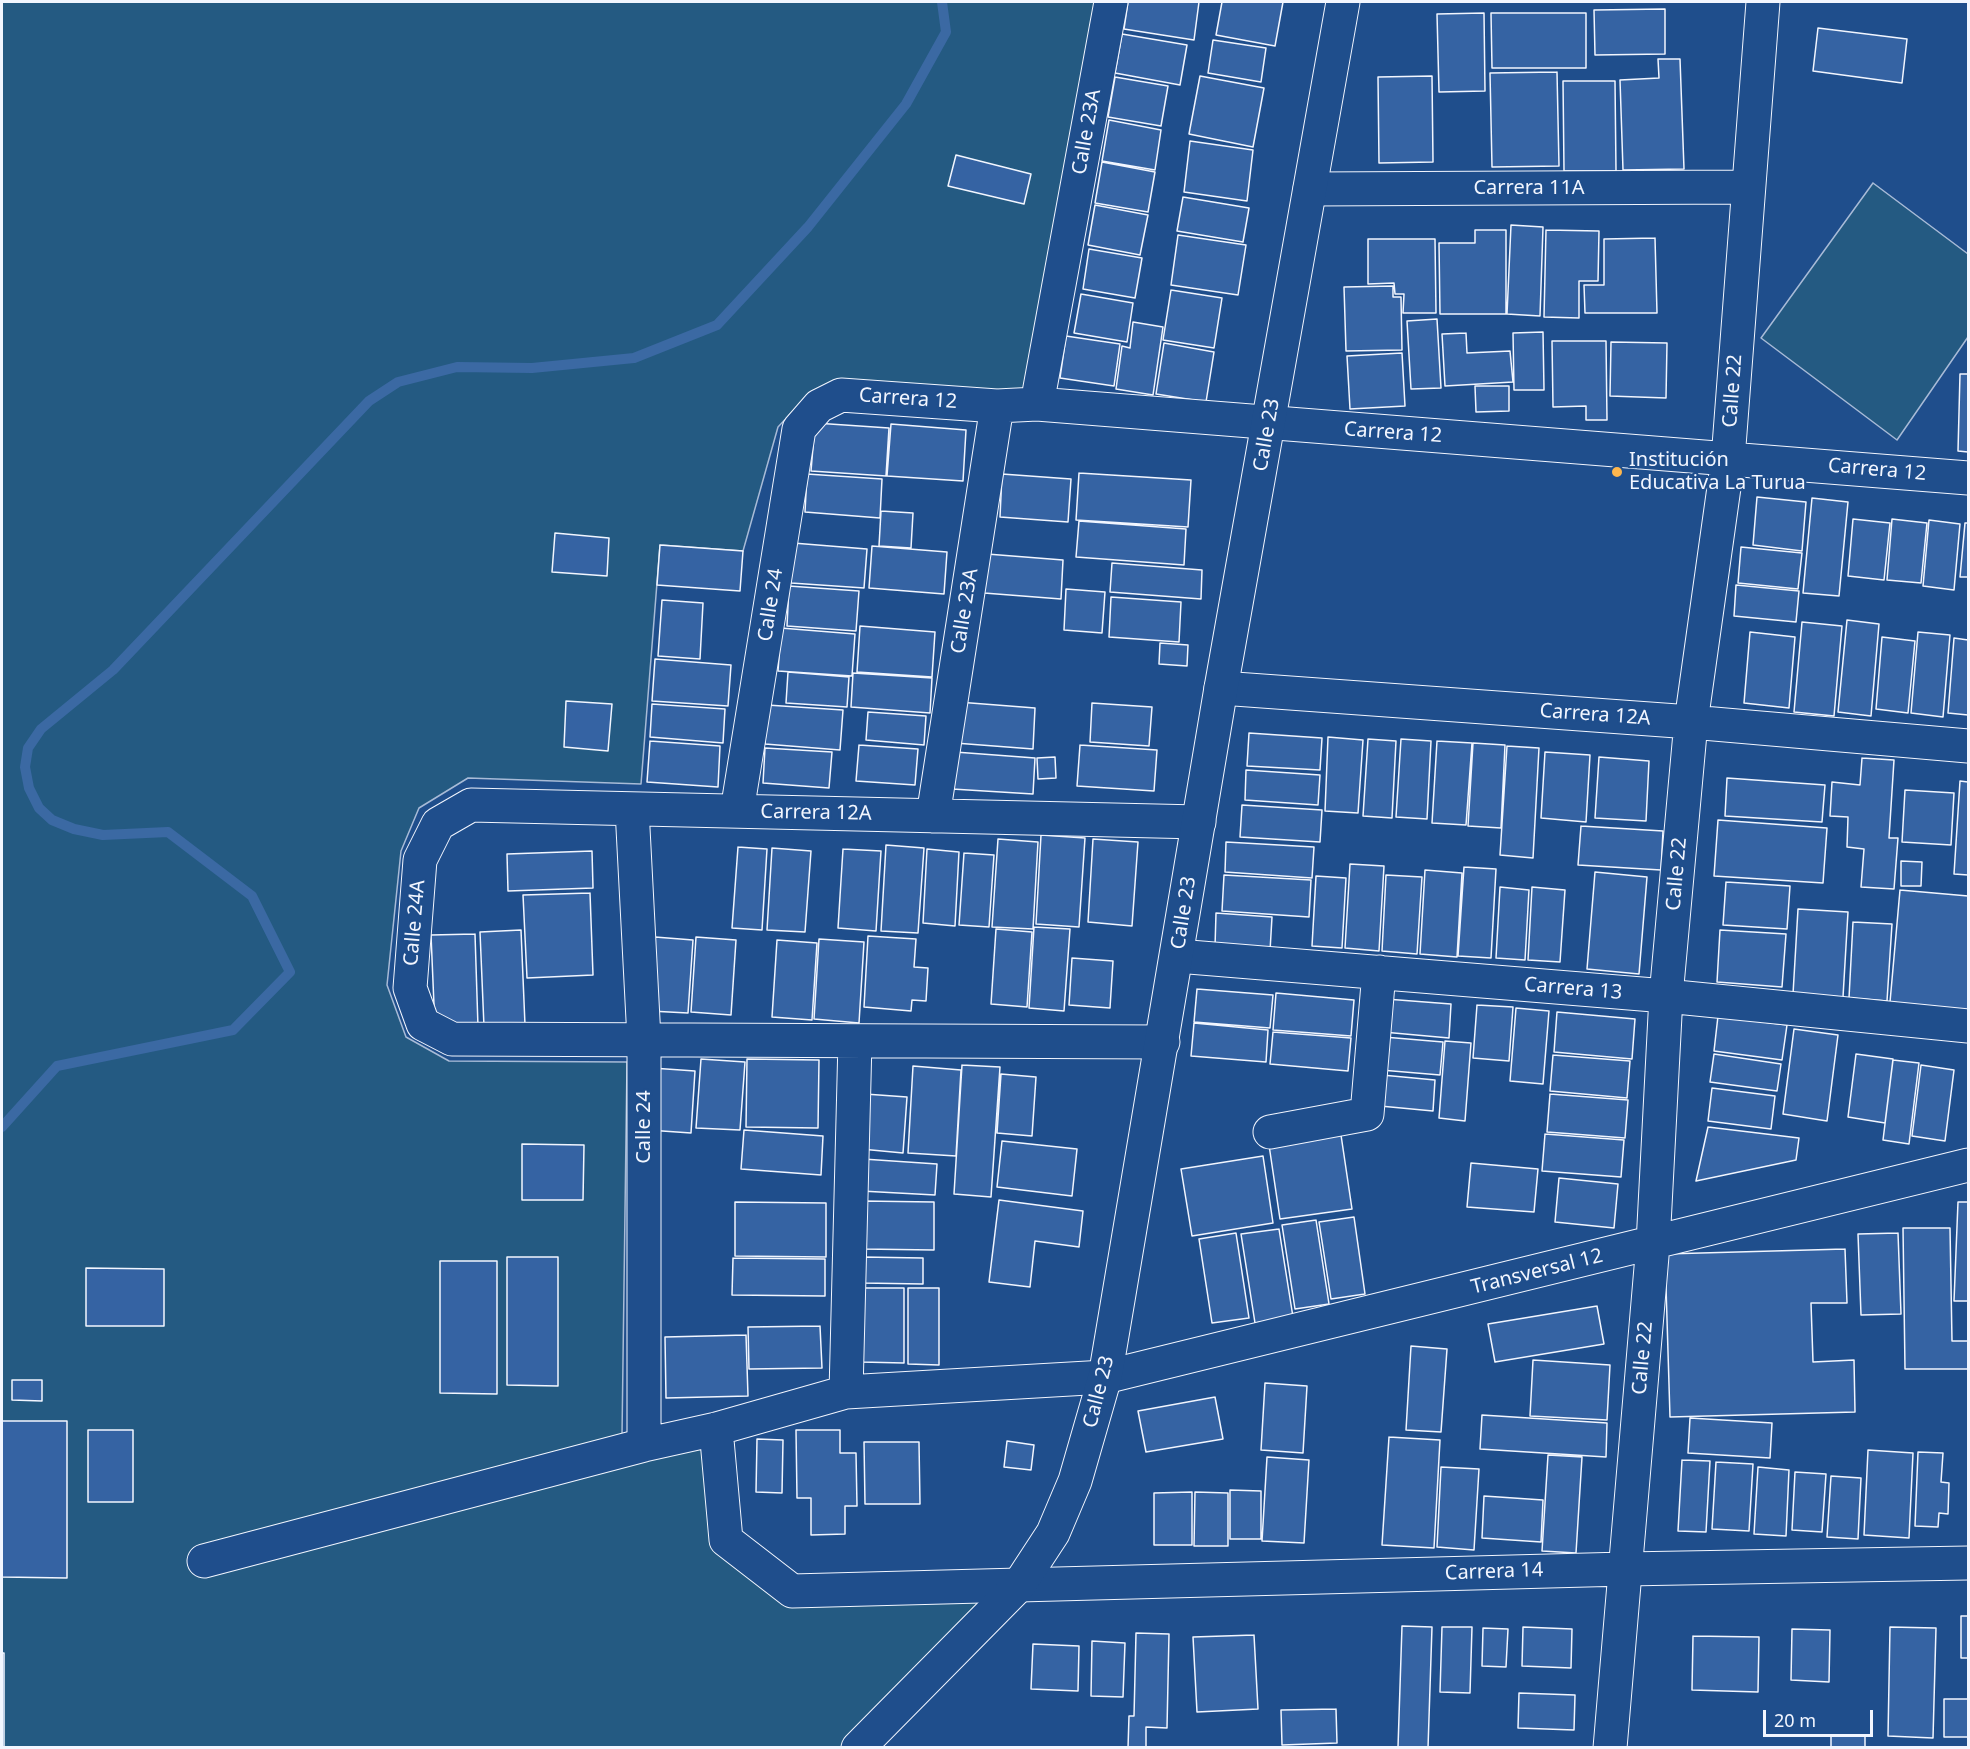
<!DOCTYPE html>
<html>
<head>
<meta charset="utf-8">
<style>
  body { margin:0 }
  #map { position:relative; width:1970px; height:1749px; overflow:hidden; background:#1f4e8c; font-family:"Noto Sans",sans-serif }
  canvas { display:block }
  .frame { position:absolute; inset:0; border:3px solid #f2f6ff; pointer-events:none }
  .scale { position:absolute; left:1763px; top:1710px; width:110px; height:27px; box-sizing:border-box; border:3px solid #f2f6ff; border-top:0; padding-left:8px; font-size:18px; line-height:21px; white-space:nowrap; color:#f2f6ff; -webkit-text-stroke:4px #1f4e8c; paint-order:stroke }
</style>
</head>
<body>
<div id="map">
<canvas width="1970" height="1749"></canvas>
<div class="frame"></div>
<div class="scale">20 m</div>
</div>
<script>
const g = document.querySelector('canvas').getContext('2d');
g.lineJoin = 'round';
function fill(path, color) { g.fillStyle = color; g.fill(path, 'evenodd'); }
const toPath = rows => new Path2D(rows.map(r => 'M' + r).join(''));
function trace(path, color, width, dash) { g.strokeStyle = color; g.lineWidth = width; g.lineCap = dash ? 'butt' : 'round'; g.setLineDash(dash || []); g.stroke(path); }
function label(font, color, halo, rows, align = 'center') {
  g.font = font + ' "Noto Sans",sans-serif'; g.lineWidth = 4.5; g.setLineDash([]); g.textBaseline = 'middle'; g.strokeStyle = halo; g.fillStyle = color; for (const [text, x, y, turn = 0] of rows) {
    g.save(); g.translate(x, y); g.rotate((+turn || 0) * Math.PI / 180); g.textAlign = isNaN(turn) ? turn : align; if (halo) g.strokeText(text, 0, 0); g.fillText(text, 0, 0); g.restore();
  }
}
const green = toPath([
  [2,2,1101,2,1026,394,829,384,811,392,778,427,743,551,660,545,641,784,468,778,419,808,401,851,387,985,406,1037,449,1061,627,1062,622,1435,707,1440,716,1542,790,1599,999,1594,846,1747,2,1748,2,2],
  [1873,183,1968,254,1968,337,1897,440,1761,338,1873,183]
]);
fill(green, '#245a82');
trace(green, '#a8bbd7', 1.5);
trace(toPath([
  [2,1127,57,1066,233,1030,290,972,252,896,168,832,103,835,74,829,52,820,39,808,29,788,25,767,28,748,41,729,113,670,369,401,398,382,457,367,532,368,634,358,717,325,808,227,906,104,946,32,942,2]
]), '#3b69a3', 10);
const building = toPath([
  [1128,2,1199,2,1194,40,1124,29,1128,2],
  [1222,2,1283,2,1275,46,1216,35,1222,2],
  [1665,9,1665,54,1595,55,1594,10,1665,9],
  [1484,13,1485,91,1439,92,1437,14,1484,13],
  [1491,13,1586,13,1586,68,1492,68,1491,13],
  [1818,28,1907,39,1902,83,1813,71,1818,28],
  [1122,34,1187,45,1180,85,1115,73,1122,34],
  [1213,40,1266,48,1261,82,1208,73,1213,40],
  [1658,59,1680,59,1684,169,1623,170,1620,80,1659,78,1658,59],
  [1557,72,1559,166,1492,167,1490,73,1557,72],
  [1200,76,1264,88,1253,147,1189,134,1200,76],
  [1432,76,1433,162,1379,163,1378,77,1432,76],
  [1115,77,1168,86,1161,126,1108,117,1115,77],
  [1563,81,1615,81,1616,171,1564,171,1563,81],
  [1109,120,1161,130,1155,170,1102,161,1109,120],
  [1190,141,1253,150,1247,201,1184,192,1190,141],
  [956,155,1031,174,1024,204,948,186,956,155],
  [1102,162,1155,172,1148,212,1095,203,1102,162],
  [1183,197,1249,208,1243,242,1177,231,1183,197],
  [1095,205,1148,215,1140,255,1088,245,1095,205],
  [1511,225,1543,227,1540,316,1507,314,1511,225],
  [1475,230,1506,230,1506,314,1440,314,1439,243,1475,243,1475,230],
  [1546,230,1599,231,1598,281,1579,281,1579,318,1544,317,1546,230],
  [1178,235,1246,245,1238,295,1171,285,1178,235],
  [1655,238,1657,313,1585,313,1584,285,1604,285,1604,239,1655,238],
  [1368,239,1435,239,1436,313,1403,313,1404,294,1395,294,1394,283,1368,284,1368,239],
  [1089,249,1142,258,1135,298,1083,289,1089,249],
  [1393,286,1393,297,1401,297,1402,350,1346,351,1344,287,1393,286],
  [1171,290,1222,298,1214,348,1163,340,1171,290],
  [1081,294,1133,303,1127,342,1074,333,1081,294],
  [1437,319,1441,388,1411,389,1407,321,1437,319],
  [1133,322,1163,327,1153,395,1116,389,1122,346,1130,348,1133,322],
  [1543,332,1544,390,1514,390,1513,333,1543,332],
  [1466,333,1467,353,1510,351,1513,382,1445,386,1442,334,1466,333],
  [1066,336,1120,344,1114,386,1060,378,1066,336],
  [1552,341,1606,341,1607,420,1586,420,1586,406,1553,407,1552,341],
  [1611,342,1667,343,1666,398,1610,396,1611,342],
  [1164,343,1214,352,1206,402,1156,394,1164,343],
  [1402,353,1405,406,1350,409,1347,356,1402,353],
  [1960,374,1968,374,1968,452,1958,451,1960,374],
  [1475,386,1509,386,1509,411,1476,412,1475,386],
  [815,423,889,428,886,476,811,471,815,423],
  [891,424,966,430,963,481,887,476,891,424],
  [1079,473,1191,480,1188,527,1076,520,1079,473],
  [807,474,882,479,880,518,805,512,807,474],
  [1002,474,1071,479,1068,522,1000,517,1002,474],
  [1757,497,1806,502,1802,551,1753,545,1757,497],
  [1812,498,1848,502,1839,596,1803,593,1812,498],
  [881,511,913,513,911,548,879,546,881,511],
  [1853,519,1890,523,1884,580,1848,576,1853,519],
  [1892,519,1927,523,1921,583,1887,580,1892,519],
  [1929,520,1960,524,1954,590,1923,586,1929,520],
  [1079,521,1186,529,1184,565,1076,557,1079,521],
  [1965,523,1968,523,1968,577,1960,577,1965,523],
  [555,533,609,538,607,576,552,572,555,533],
  [793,543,867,549,864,588,791,583,793,543],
  [660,545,743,551,740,591,657,585,660,545],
  [872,546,947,552,944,594,869,588,872,546],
  [1741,547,1802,553,1798,589,1738,583,1741,547],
  [987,554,1063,560,1061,599,984,593,987,554],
  [1112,563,1202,570,1201,599,1110,592,1112,563],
  [1736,585,1799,591,1796,622,1734,616,1736,585],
  [789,586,859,591,856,631,787,626,789,586],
  [1066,589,1105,592,1102,633,1064,630,1066,589],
  [1111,597,1181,602,1179,642,1109,637,1111,597],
  [662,600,703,603,700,659,658,656,662,600],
  [1847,620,1879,624,1871,716,1838,712,1847,620],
  [1802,622,1842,626,1834,716,1794,712,1802,622],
  [860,626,935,632,932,677,857,672,860,626],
  [781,628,855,634,852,676,778,671,781,628],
  [1750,632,1795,637,1789,708,1744,703,1750,632],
  [1918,632,1950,635,1943,717,1911,713,1918,632],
  [1882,637,1915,641,1908,713,1876,709,1882,637],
  [1954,638,1968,640,1968,715,1948,713,1954,638],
  [1160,643,1188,645,1187,666,1159,664,1160,643],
  [655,659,731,665,728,706,652,701,655,659],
  [788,672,849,677,847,707,786,703,788,672],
  [853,673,932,678,930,713,851,707,853,673],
  [566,701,612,704,608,751,564,747,566,701],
  [958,702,1035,708,1033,749,955,743,958,702],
  [1092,703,1152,707,1149,746,1090,742,1092,703],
  [652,704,725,709,723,743,650,737,652,704],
  [767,705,843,710,840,750,765,744,767,705],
  [868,712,926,716,924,745,866,740,868,712],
  [1249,733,1322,738,1320,770,1247,766,1249,733],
  [1328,737,1363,740,1358,813,1325,811,1328,737],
  [1368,739,1396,741,1392,818,1363,816,1368,739],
  [1401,739,1431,741,1427,819,1396,817,1401,739],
  [650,741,720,746,718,787,647,782,650,741],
  [1437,741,1472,743,1466,825,1432,823,1437,741],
  [1473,743,1505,745,1501,828,1468,826,1473,743],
  [859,745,918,749,915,785,856,781,859,745],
  [1080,745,1157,750,1154,791,1077,786,1080,745],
  [1507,746,1539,748,1533,858,1500,855,1507,746],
  [765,748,832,752,829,788,763,783,765,748],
  [955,752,1035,758,1033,794,952,789,955,752],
  [1545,752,1590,755,1586,822,1541,818,1545,752],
  [1055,757,1056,778,1038,779,1037,758,1055,757],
  [1599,757,1649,761,1646,821,1595,818,1599,757],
  [1862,758,1894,760,1889,838,1898,838,1894,889,1861,887,1864,849,1847,847,1848,817,1830,816,1832,782,1860,785,1862,758],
  [1246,770,1320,775,1318,805,1245,800,1246,770],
  [1727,778,1825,785,1822,822,1725,816,1727,778],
  [1960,781,1968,782,1968,875,1954,874,1960,781],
  [1905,790,1954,793,1951,845,1902,842,1905,790],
  [1242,805,1322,810,1320,842,1240,837,1242,805],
  [1718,820,1827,828,1823,883,1714,876,1718,820],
  [1581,826,1663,831,1661,870,1578,865,1581,826],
  [1041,835,1085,838,1079,927,1036,924,1041,835],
  [998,839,1038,842,1033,929,992,927,998,839],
  [1093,839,1138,842,1132,926,1088,922,1093,839],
  [1226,842,1314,847,1312,878,1225,872,1226,842],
  [886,845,924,848,918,933,881,931,886,845],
  [738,847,767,849,762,930,732,928,738,847],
  [772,848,811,851,805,932,767,930,772,848],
  [843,849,881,851,876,931,838,928,843,849],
  [927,849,959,852,955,926,923,923,927,849],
  [592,851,593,888,508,891,507,854,592,851],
  [964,853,994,855,989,927,959,925,964,853],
  [1901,861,1922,862,1921,886,1901,886,1901,861],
  [1350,864,1384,866,1379,951,1345,948,1350,864],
  [1464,867,1496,869,1491,958,1458,956,1464,867],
  [1425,870,1462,873,1457,957,1420,954,1425,870],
  [1595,872,1647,877,1639,974,1587,969,1595,872],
  [1224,875,1311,880,1309,917,1222,911,1224,875],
  [1386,875,1422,877,1417,954,1382,951,1386,875],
  [1316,876,1346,878,1342,948,1312,946,1316,876],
  [1726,882,1790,886,1787,929,1723,925,1726,882],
  [1500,887,1529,890,1525,960,1496,958,1500,887],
  [1532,887,1565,890,1560,962,1528,960,1532,887],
  [1900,890,1968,896,1968,1010,1890,1002,1900,890],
  [590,893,593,975,527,978,523,895,590,893],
  [1798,909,1848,912,1843,997,1793,994,1798,909],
  [1216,913,1272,917,1270,951,1215,947,1216,913],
  [1853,922,1892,924,1887,1001,1849,998,1853,922],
  [1034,927,1070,929,1064,1011,1029,1008,1034,927],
  [996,929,1032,932,1027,1007,991,1004,996,929],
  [521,930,525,1025,484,1027,480,932,521,930],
  [1720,930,1786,934,1782,987,1717,982,1720,930],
  [475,934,478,1027,435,1029,431,935,475,934],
  [868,936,916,939,914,967,928,968,926,1001,912,1000,911,1011,864,1007,868,936],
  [655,937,693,940,688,1013,650,1011,655,937],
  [696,937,736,940,731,1015,691,1012,696,937],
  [819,939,864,942,859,1023,814,1019,819,939],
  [777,940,817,943,812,1020,772,1017,777,940],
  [1072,958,1113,961,1110,1008,1069,1005,1072,958],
  [1197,989,1273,995,1270,1028,1194,1022,1197,989],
  [1276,993,1354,1000,1351,1036,1273,1030,1276,993],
  [1386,999,1451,1004,1449,1038,1383,1032,1386,999],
  [1477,1005,1513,1007,1509,1061,1473,1058,1477,1005],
  [1516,1008,1549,1011,1543,1084,1510,1081,1516,1008],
  [1557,1012,1635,1019,1632,1059,1554,1052,1557,1012],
  [1718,1016,1787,1025,1782,1060,1714,1051,1718,1016],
  [1194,1023,1268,1030,1266,1062,1191,1056,1194,1023],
  [1794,1029,1838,1035,1827,1121,1783,1114,1794,1029],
  [1273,1032,1351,1038,1348,1071,1270,1064,1273,1032],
  [1384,1037,1443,1042,1440,1075,1381,1070,1384,1037],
  [1445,1041,1471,1043,1465,1121,1439,1118,1445,1041],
  [1714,1054,1781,1064,1777,1091,1710,1082,1714,1054],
  [1856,1054,1893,1059,1885,1123,1848,1117,1856,1054],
  [1553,1055,1630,1061,1627,1098,1550,1091,1553,1055],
  [701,1059,745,1062,740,1130,696,1128,701,1059],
  [747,1059,819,1060,818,1128,746,1127,747,1059],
  [1893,1060,1919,1063,1909,1144,1883,1140,1893,1060],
  [962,1065,1000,1067,991,1197,954,1194,962,1065],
  [1921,1065,1954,1070,1945,1141,1912,1136,1921,1065],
  [913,1066,961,1070,956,1156,908,1153,913,1066],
  [652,1068,695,1071,691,1133,648,1130,652,1068],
  [1001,1074,1036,1077,1032,1136,997,1133,1001,1074],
  [1382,1075,1435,1080,1433,1111,1380,1106,1382,1075],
  [1712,1088,1775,1096,1771,1129,1708,1121,1712,1088],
  [865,1094,907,1097,903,1153,861,1149,865,1094],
  [1550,1094,1628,1100,1625,1138,1547,1132,1550,1094],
  [1708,1127,1799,1138,1796,1160,1696,1181,1708,1127],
  [744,1130,823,1136,821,1175,741,1169,744,1130],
  [1545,1134,1624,1140,1621,1177,1542,1171,1545,1134],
  [1341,1135,1352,1209,1280,1219,1269,1145,1341,1135],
  [1002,1141,1077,1149,1072,1196,997,1187,1002,1141],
  [522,1144,584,1145,583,1200,522,1200,522,1144],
  [1263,1156,1273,1223,1192,1236,1181,1169,1263,1156],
  [863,1159,937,1164,935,1195,861,1191,863,1159],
  [1471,1163,1538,1169,1534,1212,1467,1207,1471,1163],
  [1559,1178,1618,1184,1614,1228,1555,1222,1559,1178],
  [999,1200,1083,1211,1079,1247,1035,1241,1030,1287,989,1282,999,1200],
  [862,1201,934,1202,934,1250,862,1249,862,1201],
  [735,1202,826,1203,826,1257,735,1256,735,1202],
  [1958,1202,1968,1202,1968,1301,1954,1301,1958,1202],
  [1354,1217,1365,1294,1331,1299,1319,1222,1354,1217],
  [1316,1220,1329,1304,1295,1309,1282,1225,1316,1220],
  [1903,1228,1950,1228,1952,1341,1968,1341,1968,1369,1905,1369,1903,1228],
  [1279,1229,1293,1317,1255,1323,1241,1234,1279,1229],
  [1236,1233,1249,1318,1212,1323,1199,1239,1236,1233],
  [1898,1233,1901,1314,1861,1315,1858,1234,1898,1233],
  [1845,1249,1847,1303,1811,1303,1813,1362,1854,1360,1855,1412,1670,1417,1665,1254,1845,1249],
  [507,1257,558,1257,558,1386,507,1385,507,1257],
  [862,1257,923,1258,923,1284,862,1283,862,1257],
  [733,1258,825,1259,825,1296,732,1295,733,1258],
  [440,1261,497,1261,497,1394,440,1393,440,1261],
  [86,1268,164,1269,164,1326,86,1326,86,1268],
  [862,1288,904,1288,904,1363,861,1362,862,1288],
  [908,1288,939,1288,939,1365,908,1364,908,1288],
  [1597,1306,1604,1344,1495,1362,1488,1324,1597,1306],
  [820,1326,822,1368,749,1369,748,1327,820,1326],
  [746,1335,748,1396,666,1398,665,1337,746,1335],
  [1411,1346,1447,1349,1441,1432,1406,1430,1411,1346],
  [1533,1360,1610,1365,1607,1420,1530,1416,1533,1360],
  [12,1380,42,1380,42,1401,12,1400,12,1380],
  [1265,1383,1307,1386,1303,1453,1261,1450,1265,1383],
  [1215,1397,1223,1439,1146,1452,1138,1411,1215,1397],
  [1482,1415,1607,1423,1606,1457,1480,1449,1482,1415],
  [1690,1418,1772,1423,1770,1458,1688,1453,1690,1418],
  [2,1421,67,1421,67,1578,2,1577,2,1421],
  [88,1430,133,1430,133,1502,88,1502,88,1430],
  [796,1430,840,1430,840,1453,856,1453,857,1506,845,1506,845,1534,811,1535,811,1498,797,1498,796,1430],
  [1389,1437,1440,1440,1434,1548,1382,1545,1389,1437],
  [757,1439,783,1440,782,1493,756,1492,757,1439],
  [1007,1441,1034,1445,1031,1470,1004,1467,1007,1441],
  [864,1442,919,1442,920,1504,865,1504,864,1442],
  [1868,1450,1913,1453,1909,1538,1864,1535,1868,1450],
  [1918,1452,1943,1453,1941,1482,1949,1483,1948,1514,1939,1513,1938,1527,1915,1526,1918,1452],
  [1548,1455,1582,1457,1576,1553,1542,1551,1548,1455],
  [1267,1457,1309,1460,1304,1543,1262,1541,1267,1457],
  [1682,1460,1710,1461,1706,1532,1678,1531,1682,1460],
  [1716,1462,1753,1464,1749,1531,1712,1529,1716,1462],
  [1441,1467,1479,1469,1474,1550,1437,1547,1441,1467],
  [1758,1467,1789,1470,1786,1536,1754,1534,1758,1467],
  [1795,1472,1826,1474,1822,1532,1792,1530,1795,1472],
  [1831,1476,1861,1478,1858,1539,1827,1537,1831,1476],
  [1230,1490,1261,1491,1261,1539,1230,1539,1230,1490],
  [1192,1492,1192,1545,1154,1545,1154,1493,1192,1492],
  [1195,1492,1228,1493,1228,1546,1194,1546,1195,1492],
  [1484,1496,1543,1500,1541,1542,1482,1538,1484,1496],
  [1961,1616,1968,1616,1968,1658,1961,1658,1961,1616],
  [1402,1626,1432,1627,1428,1748,1398,1747,1402,1626],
  [1442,1627,1472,1627,1470,1693,1440,1692,1442,1627],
  [1523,1627,1572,1629,1571,1668,1522,1666,1523,1627],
  [1890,1627,1936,1628,1933,1738,1888,1736,1890,1627],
  [1483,1628,1508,1629,1506,1667,1482,1666,1483,1628],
  [1792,1629,1830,1630,1829,1682,1791,1680,1792,1629],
  [1136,1633,1169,1634,1167,1728,1146,1727,1146,1748,1128,1748,1129,1716,1134,1716,1136,1633],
  [1254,1635,1258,1709,1197,1712,1193,1637,1254,1635],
  [1693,1636,1759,1637,1758,1692,1692,1690,1693,1636],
  [1092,1641,1125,1643,1123,1697,1091,1696,1092,1641],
  [1033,1644,1079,1646,1078,1691,1031,1689,1033,1644],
  [2,1653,4,1653,4,1748,2,1748,2,1653],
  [1519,1693,1575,1695,1574,1730,1518,1728,1519,1693],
  [1944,1699,1968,1699,1968,1737,1944,1737,1944,1699],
  [1336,1709,1337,1743,1282,1745,1281,1710,1336,1709],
  [1831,1736,1865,1736,1865,1748,1831,1748,1831,1736]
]);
fill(building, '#3563a3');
trace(building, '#f2f6ff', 1.5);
const minor = toPath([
  [1310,189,1748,187],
  [1037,404,1111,2],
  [1221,688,1691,722,1968,746],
  [632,809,644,1039,644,1445],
  [737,811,799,429,819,406,841,395,997,406,1037,404,1968,478],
  [933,816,997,406],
  [1177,956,1666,996,1968,1026],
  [1163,1042,452,1039,423,1024,410,988,420,860,438,824,471,805,1199,822],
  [1270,1132,1367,1114,1379,972],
  [846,1392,855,1041],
  [716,1429,726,1540,792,1591,1625,1569,1968,1563],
  [204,1561,644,1445,716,1429,846,1392,1105,1377,1968,1165],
  [1610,1748,1653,1244,1666,996,1691,722,1728,459,1763,2]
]);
const tertiary = toPath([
  [858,1748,1019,1585,1053,1533,1075,1481,1105,1377,1221,688,1343,2]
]);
trace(minor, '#f2f6ff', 35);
trace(tertiary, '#f2f6ff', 35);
trace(minor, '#1f4e8c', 33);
trace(tertiary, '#1f4e8c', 33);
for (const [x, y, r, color] of [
  [1617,472,6,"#ffb74d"]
]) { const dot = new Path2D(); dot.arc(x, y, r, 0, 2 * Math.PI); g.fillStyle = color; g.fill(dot); trace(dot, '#1f4e8c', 2); }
label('20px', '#f2f6ff', '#1f4e8c', [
  ["Calle 23A",1087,132,-80],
  ["Carrera 11A",1529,188],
  ["Calle 22",1733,391,-86],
  ["Carrera 12",908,399,4],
  ["Carrera 12",1393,433,4],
  ["Calle 23",1267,435,-80],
  ["Carrera 12",1877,470,5],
  ["Calle 24",771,605,-81],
  ["Calle 23A",965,611,-81],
  ["Carrera 12A",1595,715,4],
  ["Carrera 12A",816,813,1],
  ["Calle 22",1677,874,-85],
  ["Calle 23",1184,913,-81],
  ["Calle 24A",415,923,-85],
  ["Carrera 13",1573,989,5],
  ["Calle 24",644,1127,-90],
  ["Transversal 12",1537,1272,-14],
  ["Calle 22",1643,1358,-85],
  ["Calle 23",1099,1392,-76],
  ["Carrera 14",1494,1572,-2]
]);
label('20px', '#f2f6ff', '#1f4e8c', [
  ["Institución",1629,460],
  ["Educativa La Turua",1629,483]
], 'left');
</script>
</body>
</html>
